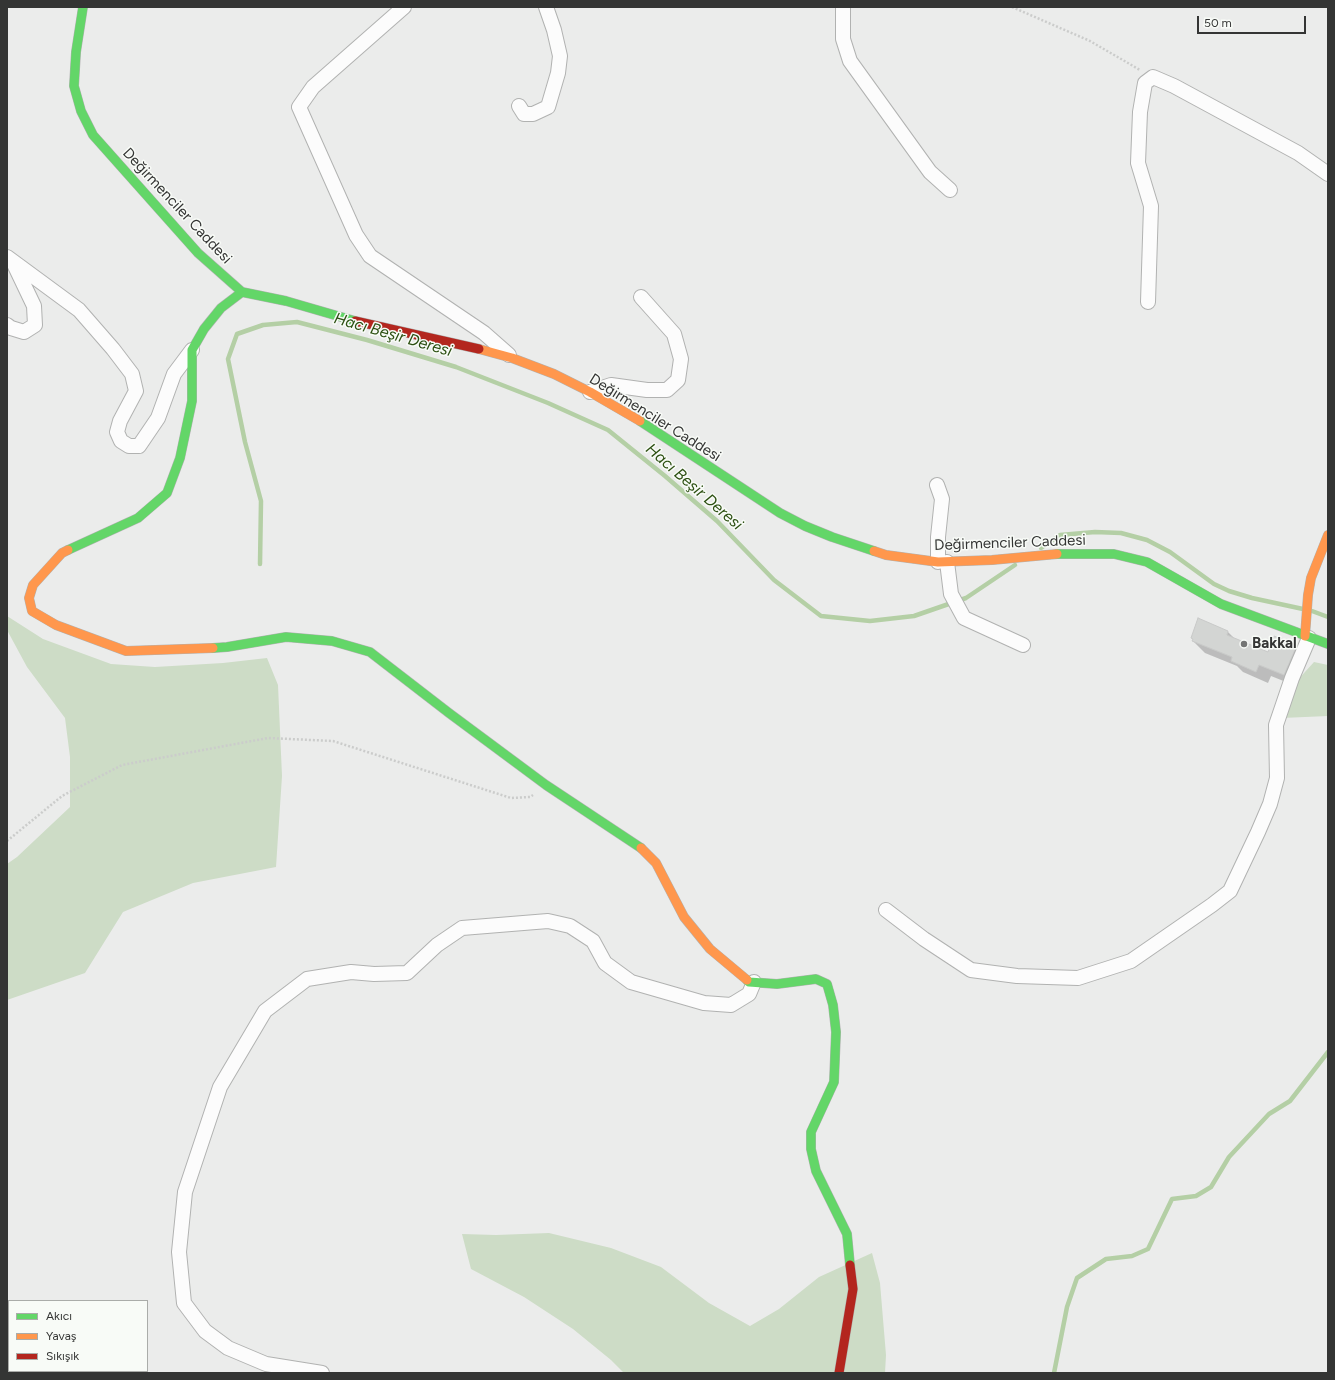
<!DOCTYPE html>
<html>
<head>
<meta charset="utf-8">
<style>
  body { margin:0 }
  #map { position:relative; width:1335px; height:1380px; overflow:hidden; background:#ebeceb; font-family:Figtree,sans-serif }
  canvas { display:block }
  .frame { position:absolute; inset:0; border:8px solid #343534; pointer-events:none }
  .legend { position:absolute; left:8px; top:1300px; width:140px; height:72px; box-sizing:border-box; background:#f8fbf7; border:1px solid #aaaca9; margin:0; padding:5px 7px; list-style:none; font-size:12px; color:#343534 }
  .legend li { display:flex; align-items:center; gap:8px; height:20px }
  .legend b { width:20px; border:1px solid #aaaca9 }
  .scale { position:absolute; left:1197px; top:16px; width:109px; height:18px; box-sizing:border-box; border:2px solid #343534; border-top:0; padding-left:5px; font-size:12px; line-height:14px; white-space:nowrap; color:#343534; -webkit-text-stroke:3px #f8fbf7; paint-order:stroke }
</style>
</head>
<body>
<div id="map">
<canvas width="1335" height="1380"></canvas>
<div class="frame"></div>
<ul class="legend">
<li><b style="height:5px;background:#63d668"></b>Akıcı</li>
<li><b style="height:5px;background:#ff974d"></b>Yavaş</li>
<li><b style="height:5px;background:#b3261e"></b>Sıkışık</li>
</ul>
<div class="scale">50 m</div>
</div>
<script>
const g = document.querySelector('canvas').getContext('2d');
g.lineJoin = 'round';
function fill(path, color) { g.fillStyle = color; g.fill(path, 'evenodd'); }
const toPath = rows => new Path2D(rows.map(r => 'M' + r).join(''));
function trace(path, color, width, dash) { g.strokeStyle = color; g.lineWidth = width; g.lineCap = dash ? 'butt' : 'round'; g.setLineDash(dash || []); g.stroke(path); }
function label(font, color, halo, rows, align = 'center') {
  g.font = font + ' Figtree,sans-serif'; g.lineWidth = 3; g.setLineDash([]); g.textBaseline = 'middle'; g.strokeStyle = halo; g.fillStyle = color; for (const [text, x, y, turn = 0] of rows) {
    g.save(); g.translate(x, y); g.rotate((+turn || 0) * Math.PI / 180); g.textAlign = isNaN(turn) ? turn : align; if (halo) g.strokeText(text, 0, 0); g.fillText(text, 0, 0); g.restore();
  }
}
fill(toPath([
  [7,616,43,639,111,664,155,667,223,663,267,658,278,685,282,776,276,867,193,883,123,912,85,973,7,1000,7,864,17,857,70,807,70,757,65,718,27,667,7,630],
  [1314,662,1328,665,1328,716,1282,718,1295,683],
  [549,1233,611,1248,661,1267,709,1303,750,1326,779,1309,819,1277,872,1253,880,1283,886,1355,885,1373,624,1373,611,1360,573,1329,524,1297,471,1269,462,1234,496,1235]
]), '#cddcc6');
fill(toPath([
  [1199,620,1228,632,1236,640,1268,653,1296,646,1308,657,1296,686,1271,676,1268,683,1243,672,1237,666,1205,653,1193,641]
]), '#0003');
trace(toPath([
  [1041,548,1060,535,1095,532,1121,533,1147,540,1170,552,1214,584,1229,591,1252,598,1303,609],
  [260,564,261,501,245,442,228,359,237,334,263,325,297,322,367,340,456,367,548,403,608,430,665,476,717,521,774,580,821,616,870,621,914,616,966,598,1015,565],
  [1312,611,1328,617],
  [1054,1373,1067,1307,1077,1278,1106,1259,1132,1256,1148,1249,1172,1199,1196,1196,1211,1187,1229,1157,1269,1114,1290,1101,1328,1052]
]), '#b4cfa5', 4.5);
const building = toPath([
  [1198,618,1228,631,1227,635,1268,652,1274,636,1297,645,1284,675,1259,665,1256,672,1231,661,1232,657,1192,641,1193,639,1191,638,1198,618]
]);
fill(building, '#d3d5d3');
trace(building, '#c8c9c8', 1);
const street = toPath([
  [404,7,313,87,299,107,356,235,370,256,484,333,509,355],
  [843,7,843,39,850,61,930,172,950,190],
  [519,106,524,114,533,114,548,107,558,73,560,56,554,30,546,7],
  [7,257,79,310,113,349,132,374,136,391,120,421,117,432,121,441,129,446,139,446,158,418,174,374,192,350],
  [1148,302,1151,206,1138,163,1140,112,1145,83,1153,77,1174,86,1298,153,1328,174],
  [7,325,11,328,24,332,35,325,34,306,13,262],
  [590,392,611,385,647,390,667,390,678,380,681,359,674,334,641,297],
  [937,485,942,499,938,537,938,562],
  [947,562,951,594,964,618,1023,645],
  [886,910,924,939,971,970,1017,976,1078,978,1131,961,1212,905,1230,891,1258,832,1270,804,1277,778,1276,725,1292,678,1309,638],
  [322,1373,266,1364,228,1348,205,1331,184,1303,179,1252,185,1192,220,1087,265,1011,307,979,351,972,374,974,407,973,437,945,462,928,548,921,570,926,593,941,605,963,631,982,704,1003,731,1005,749,994,754,982]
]);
const fast = toPath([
  [83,7,76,52,74,86,81,111,93,135,198,253,242,292,286,301,355,321],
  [640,421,780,513,805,526,832,537,874,551],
  [68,550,138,518,167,493,180,458,192,401,192,350,204,329,221,308,242,292],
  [1057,554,1114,554,1147,562,1221,604,1328,644],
  [213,648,227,647,286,637,332,641,370,652,449,713,546,785,641,848],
  [747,980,749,982,777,984,816,979,827,984,833,1005,836,1032,834,1082,811,1132,811,1149,816,1171,847,1234,850,1265]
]);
const slow = toPath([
  [479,349,512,358,554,374,590,392,640,421],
  [68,550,62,553,33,585,29,598,32,611,56,625,126,651,213,648],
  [874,551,886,555,938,562,992,560,1057,554],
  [1305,636,1308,595,1311,578,1328,535],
  [641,848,656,863,684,917,710,949,747,980]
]);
const jam = toPath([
  [355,321,479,349],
  [839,1373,853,1289,850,1265]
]);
trace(street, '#b1b2b1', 16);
trace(fast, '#b1b2b1', 10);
trace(slow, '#b1b2b1', 10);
trace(jam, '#b1b2b1', 10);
trace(toPath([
  [1012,7,1090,41,1140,70],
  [7,841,62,796,122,765,268,738,333,741,511,798,530,797,533,795]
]), '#cbcccb', 2.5, [2, 2]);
trace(street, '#fcfcfc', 14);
trace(fast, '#63d668', 9);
trace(slow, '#ff974d', 9);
trace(jam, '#b3261e', 9);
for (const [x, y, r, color] of [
  [1244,644,4,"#747574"]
]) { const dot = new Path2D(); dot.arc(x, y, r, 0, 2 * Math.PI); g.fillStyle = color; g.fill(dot); trace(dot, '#f8fbf7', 1.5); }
label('15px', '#343534', '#f8fbf7', [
  ["Değirmenciler Caddesi",177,206,47],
  ["Değirmenciler Caddesi",655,418,32],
  ["Değirmenciler Caddesi",1010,543,-2]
]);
label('bold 15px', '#343534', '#f8fbf7', [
  ["Bakkal",1252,644]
], 'left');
label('italic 16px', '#2d5013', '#f8fbf7', [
  ["Hacı Beşir Deresi",393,335,16],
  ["Hacı Beşir Deresi",694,487,41]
]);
</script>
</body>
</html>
